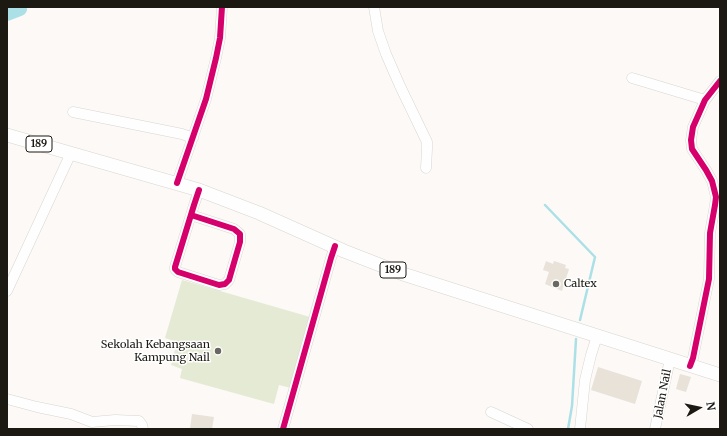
<!DOCTYPE html>
<html>
<head>
<meta charset="utf-8">
<style>
  body { margin:0 }
  #map { position:relative; width:727px; height:436px; overflow:hidden; background:#fcf9f6; font-family:Merriweather,serif }
  canvas { display:block }
  .frame { position:absolute; inset:0; border:8px solid #1c1913; pointer-events:none }
  .north { position:absolute; left:679px; top:388px; width:40px; height:40px; -webkit-text-stroke:3px #fff; paint-order:stroke; rotate:81deg; font-size:11px; font-weight:700; line-height:16px; text-align:center; color:#1c1913 }
  .north::after { content:''; display:block; margin:auto; width:14px; height:18px; background:#1c1913; clip-path:polygon(50% 0,100% 100%,50% 72%,0 100%) }
</style>
</head>
<body>
<div id="map">
<canvas width="727" height="436"></canvas>
<div class="frame"></div>
<div class="north">N</div>
</div>
<script>
const g = document.querySelector('canvas').getContext('2d');
g.lineJoin = 'round';
function fill(path, color) { g.fillStyle = color; g.fill(path, 'evenodd'); }
const toPath = rows => new Path2D(rows.map(r => 'M' + r).join(''));
function trace(path, color, width, dash) { g.strokeStyle = color; g.lineWidth = width; g.lineCap = dash ? 'butt' : 'round'; g.setLineDash(dash || []); g.stroke(path); }
function label(font, color, halo, rows, align = 'center') {
  g.font = font + ' Merriweather,serif'; g.lineWidth = 3; g.setLineDash([]); g.textBaseline = 'middle'; g.strokeStyle = halo; g.fillStyle = color; for (const [text, x, y, turn = 0] of rows) {
    g.save(); g.translate(x, y); g.rotate((+turn || 0) * Math.PI / 180); g.textAlign = isNaN(turn) ? turn : align; if (halo) g.strokeText(text, 0, 0); g.fillText(text, 0, 0); g.restore();
  }
}
fill(toPath([
  [182,280,310,317,291,388,279,385,274,404,180,378,182,369,171,365,177,342,165,338]
]), '#e4ead3');
trace(toPath([
  [545,205,595,257,580,320],
  [568,429,572,406,576,339]
]), '#abe0e7', 2.5);
trace(toPath([
  [7,14,20,9,19,7]
]), '#abe0e7', 14);
fill(toPath([
  [546,261,553,264,554,261,566,265,565,268,569,269,562,291,545,284,549,272,543,270],
  [598,367,642,381,635,404,591,390],
  [680,374,691,377,686,392,676,389],
  [192,414,214,417,212,429,190,429]
]), '#e8e2d9');
const minor = toPath([
  [374,7,378,31,386,54,400,86,427,142,427,149,426,168],
  [632,78,705,100],
  [73,112,182,134,193,138],
  [177,183,206,99,216,58,220,38,222,7],
  [191,215,234,229,240,234,240,242,229,280,225,284,219,285,178,272,175,269,175,267,194,205,199,190],
  [7,291,71,153],
  [690,366,693,358,709,279,710,233,715,205,716,197,712,181,706,170,692,149,691,140,693,127,705,100,720,81],
  [7,399,37,407,71,414,92,422,115,420,139,421,142,425,143,429],
  [491,412,528,429],
  [283,429,331,258,335,246],
  [580,429,585,380,591,355,597,336],
  [655,429,670,359]
]);
const major = toPath([
  [7,135,199,190,259,213,344,251,403,274,720,375]
]);
trace(minor, '#d8d5d1', 11);
trace(major, '#d8d5d1', 14);
trace(minor, '#fffefe', 10);
trace(major, '#fffefe', 13);
trace(toPath([
  [177,183,206,99,216,58,220,38,222,7],
  [191,215,234,229,240,234,240,242,229,280,225,284,219,285,178,272,175,269,175,267,194,205,199,190],
  [690,366,693,358,709,279,710,233,715,205,716,197,712,181,706,170,692,149,691,140,693,127,705,100,720,81],
  [283,429,331,258,335,246]
]), '#d6006c', 6);
for (const [x, y, r, color] of [
  [556,284,4,"#6a6762"],
  [218,351,4,"#6a6762"]
]) { const dot = new Path2D(); dot.arc(x, y, r, 0, 2 * Math.PI); g.fillStyle = color; g.fill(dot); trace(dot, '#fff', 1.5); }
for (const [x, y, w] of [
  [39,144,26],
  [393,270,26]
]) { const box = new Path2D(); box.roundRect(x - w / 2, y - 8, w, 16, 3); g.fillStyle = '#fff'; g.fill(box); trace(box, '#1c1913', 1); }
label('bold 10px', '#1c1913', null, [
  ["189",39,144],
  ["189",393,270]
]);
label('11px', '#1c1913', '#fff', [
  ["Caltex",564,284],
  ["Sekolah Kebangsaan",210,345,"right"],
  ["Kampung Nail",210,358,"right"]
], 'left');
label('11px', '#1c1913', '#fff', [
  ["Jalan Nail",663,394,-79]
]);
</script>
</body>
</html>
